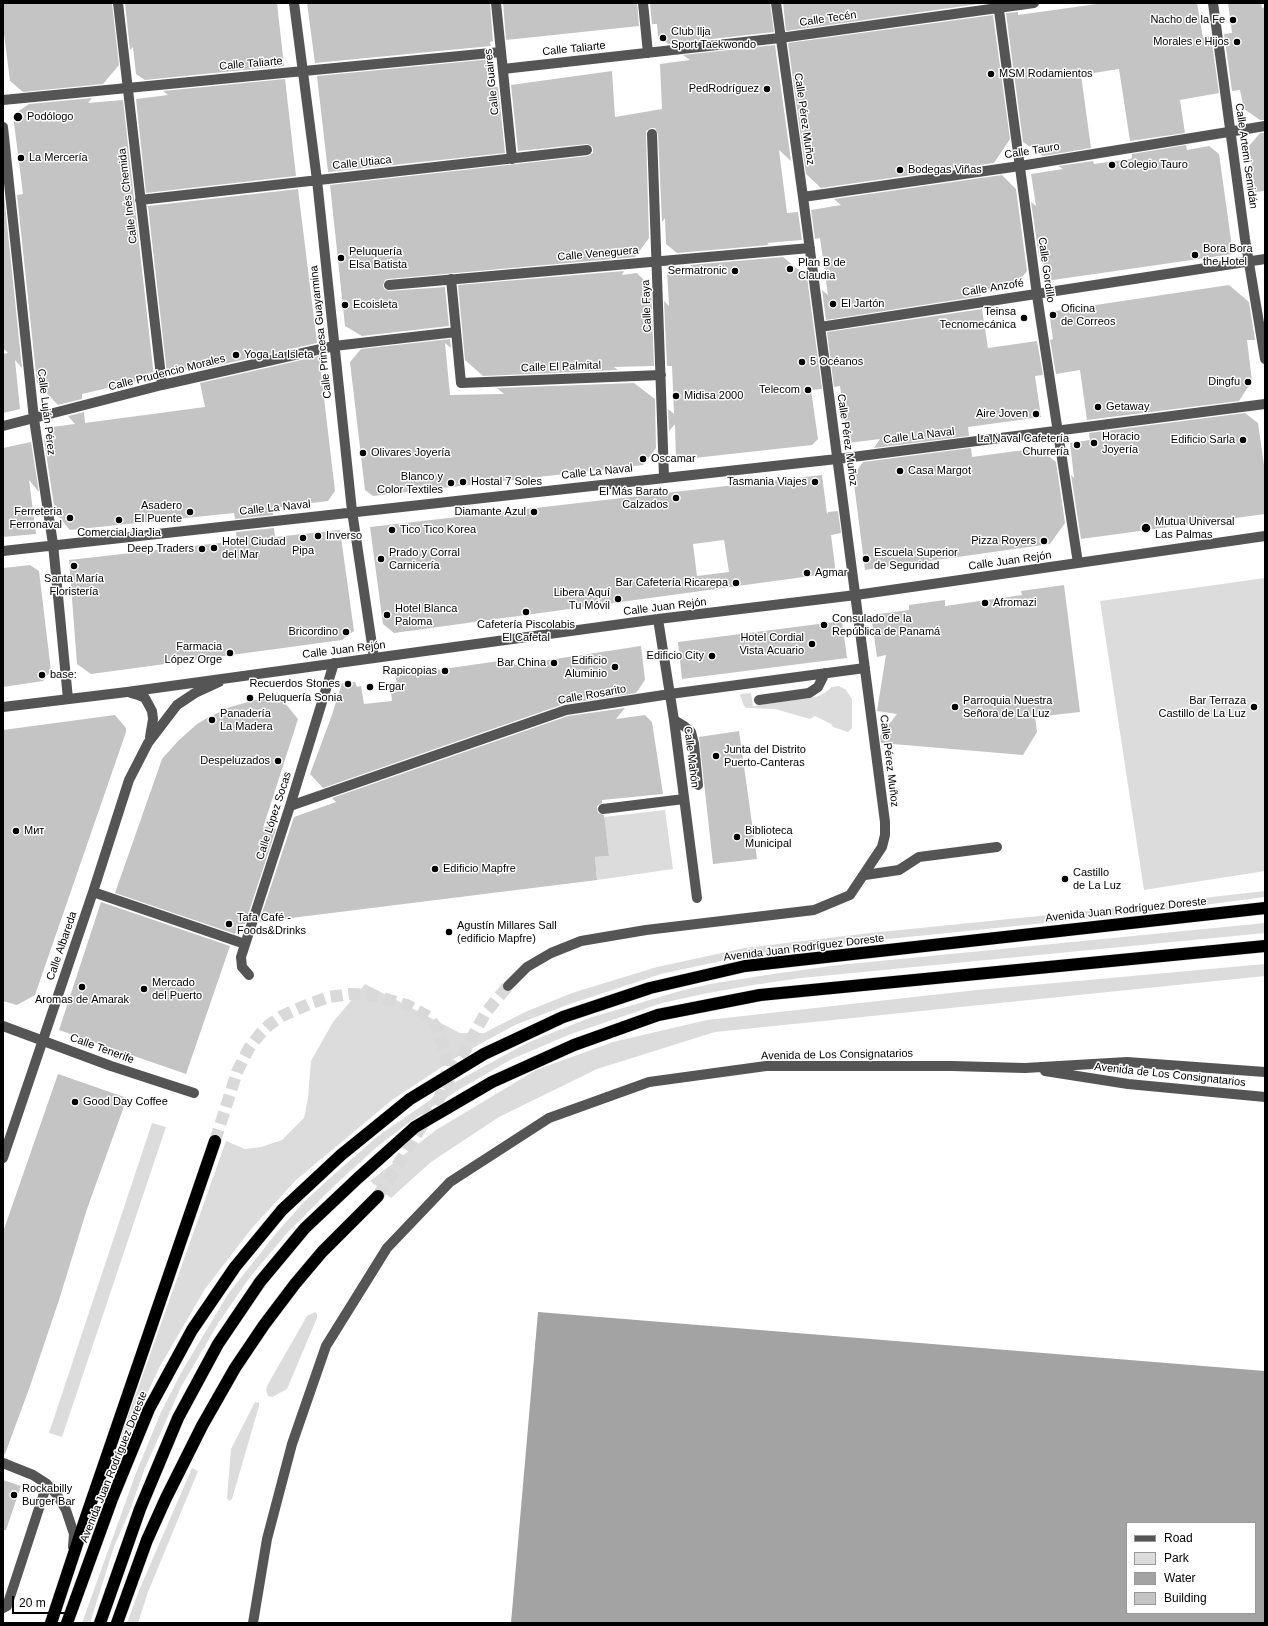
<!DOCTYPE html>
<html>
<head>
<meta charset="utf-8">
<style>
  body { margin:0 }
  #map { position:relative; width:1268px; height:1626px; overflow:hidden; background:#fff; font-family:Helvetica,sans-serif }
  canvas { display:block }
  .frame { position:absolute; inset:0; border:4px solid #000; pointer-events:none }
  .legend { position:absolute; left:1126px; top:1522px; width:130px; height:92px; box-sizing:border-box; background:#fff; border:1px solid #999; margin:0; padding:5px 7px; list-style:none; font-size:12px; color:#000 }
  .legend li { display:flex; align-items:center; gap:8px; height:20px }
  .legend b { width:20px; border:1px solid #999 }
  .scale { position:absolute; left:12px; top:1596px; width:60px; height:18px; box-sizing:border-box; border:2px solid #000; border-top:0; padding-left:5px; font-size:12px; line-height:14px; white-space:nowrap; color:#000; -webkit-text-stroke:3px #fff; paint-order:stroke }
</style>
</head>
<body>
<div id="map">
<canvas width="1268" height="1626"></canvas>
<div class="frame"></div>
<ul class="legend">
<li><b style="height:5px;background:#555"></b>Road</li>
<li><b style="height:11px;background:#dcdcdc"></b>Park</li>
<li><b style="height:11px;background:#a3a3a3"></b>Water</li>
<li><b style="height:11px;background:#c4c4c4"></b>Building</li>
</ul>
<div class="scale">20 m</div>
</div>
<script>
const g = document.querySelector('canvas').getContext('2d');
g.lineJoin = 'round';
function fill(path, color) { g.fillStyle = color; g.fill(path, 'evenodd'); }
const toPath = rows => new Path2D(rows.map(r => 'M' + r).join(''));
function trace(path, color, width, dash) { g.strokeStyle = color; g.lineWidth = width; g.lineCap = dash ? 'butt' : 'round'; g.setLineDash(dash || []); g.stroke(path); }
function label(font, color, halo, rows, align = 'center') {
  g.font = font + ' Helvetica,sans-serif'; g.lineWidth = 3; g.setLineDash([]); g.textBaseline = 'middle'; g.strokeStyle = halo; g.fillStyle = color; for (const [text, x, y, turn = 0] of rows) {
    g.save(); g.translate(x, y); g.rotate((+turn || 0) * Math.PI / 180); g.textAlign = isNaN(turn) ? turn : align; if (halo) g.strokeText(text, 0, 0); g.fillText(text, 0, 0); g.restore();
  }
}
fill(toPath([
  [1265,578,1265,871,1144,890,1100,601],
  [839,686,846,690,852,699,852,728,848,732,833,727,831,724,815,716,810,719,775,709,746,708,743,704,740,694,751,693,753,706,816,697,823,694,832,687],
  [665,810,673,869,597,880,595,857,609,856,604,817],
  [1265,891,1265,897,1143,913,820,946,749,955,661,974,567,1005,515,1025,460,1055,392,1100,296,1180,252,1228,205,1289,159,1368,125,1442,123,1445,120,1442,121,1436,226,1141,245,1149,261,1147,282,1140,304,1118,308,1098,311,1061,333,1022,365,984,460,1033,484,1033,525,1012,572,993,657,967,745,948,870,933,1089,911],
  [1265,923,1265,933,801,978,753,985,703,994,662,1003,571,1034,512,1059,460,1089,435,1105,407,1124,378,1146,335,1185,288,1232,250,1277,219,1322,181,1387,145,1468,130,1510,114,1547,90,1623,82,1623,136,1473,161,1412,182,1371,228,1294,278,1231,304,1202,330,1178,378,1136,459,1080,527,1043,589,1018,680,991,710,984,773,974,839,965],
  [1265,964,1265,976,715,1032,597,1069,499,1117,431,1162,391,1198,370,1181,436,1130,536,1070,613,1042,707,1020,977,990],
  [152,1123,166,1127,62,1437,49,1433],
  [315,1312,317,1314,317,1318,287,1389,272,1397,268,1396,266,1390,268,1384,307,1316],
  [255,1402,259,1403,259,1406,232,1499,229,1501,227,1498,231,1449],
  [192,1468,198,1471,148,1592,138,1623,127,1623,140,1588]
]), '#dcdcdc');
fill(toPath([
  [538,1312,1265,1371,1265,1623,511,1623],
  [1127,1523,1255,1523,1255,1613,1127,1613]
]), '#a3a3a3');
fill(toPath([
  [3,3,112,3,119,65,103,84,23,92,10,81,3,26],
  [125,3,277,3,284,66,145,80,136,74,133,47,130,50],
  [307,3,490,3,493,41,490,42,491,46,315,63],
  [503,3,637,3,639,26,506,40],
  [650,3,770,3,774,32,668,44,658,36,657,24,652,24],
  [783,3,986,3,786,31],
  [1104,3,1197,3,1203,38,1211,36,1219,93,1180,100,1185,133,1130,141,1119,69,1081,75,1091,148,1043,156,1023,142,1006,13,1018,12,1018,15],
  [1228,3,1261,3,1262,8,1265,7,1265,120,1260,120,1244,109,1240,90,1232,91,1224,34,1232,33],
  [993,15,1010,139,994,163,821,188,806,174,788,43],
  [775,45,791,161,779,150,787,213,798,212,802,240,767,243,769,245,677,253,666,244,665,218,662,222,658,134,655,128,651,128,646,131,646,134,649,238,635,257,388,279,385,280,383,285,384,289,389,291,445,287,449,326,362,336,345,326,330,185,588,156,593,153,593,149,592,146,587,144,518,151,511,85,612,71,615,117,662,109,660,64,690,60,683,55],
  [492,59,495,87,498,87,505,153,328,172,317,76],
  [285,79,296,176,146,193,136,99,168,95,163,91],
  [92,98,88,103,123,100,154,377,82,394,82,399,58,405,37,383,17,195,23,194,13,115,29,104],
  [1260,133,1265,133,1265,191,1255,192,1249,146],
  [1186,145,1187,150,1209,146,1219,154,1233,254,1046,281,1042,253,1039,257,1031,202,1036,206,1031,174,1063,169,1058,166,1093,161,1094,164,1130,159,1132,158,1132,154],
  [1002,175,1016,189,1027,271,1016,285,980,291,981,296,826,320,822,290,828,295,820,238,815,239,811,210,841,205,834,199],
  [298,189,317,343,198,370,197,367,167,374,148,206],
  [4,195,22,368,15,360,20,409,3,413,3,354,8,353,3,348],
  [783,257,807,277,822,389,811,390,818,439,812,445,676,460,675,424,669,431,668,409,674,414,672,366,667,366,664,301,669,306,667,271,695,269,690,265],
  [624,271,622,275,637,273,651,287,654,366,614,367,618,370,483,376,465,360,458,285],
  [1229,285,1249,302,1255,340,1247,340,1252,381,1239,401,1087,420,1080,370,1056,374,1050,340,1053,339,1049,312],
  [982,309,988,348,1037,341,1043,375,1035,376,1041,417,968,427,969,436,874,448,880,439,848,443,840,386,834,387,827,332],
  [450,339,451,348,445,343,450,395,504,394,497,388,634,383,655,399,656,448,643,465,373,496,365,490,350,362,361,349],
  [319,356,335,491,328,501,272,508,273,515,235,519,234,513,70,530,55,512,44,440,53,438,52,427,75,424,68,416,84,412,85,423,205,407,200,383],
  [1245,413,1258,423,1265,472,1265,514,1081,539,1071,475,1074,478,1070,443,1090,440,1089,433],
  [31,442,39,492,29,480,36,534,3,537,3,448],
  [971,448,972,457,1039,448,1056,462,1065,523,1050,544,865,570,853,476,863,462],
  [822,475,827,514,828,512,838,511,841,533,831,535,835,566,833,573,394,633,383,624,370,527],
  [724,540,729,572,697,576,693,544],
  [274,528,275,537,340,530,354,631,342,640,91,674,77,664,69,560,237,541,236,532],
  [30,565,39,571,51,671,43,681,3,687,3,568],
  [1064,585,1080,712,1035,717,1037,732,1023,755,881,743,880,736,897,714,877,711,886,655,877,657,871,615,909,610,909,605,945,600,945,606,1022,595,1021,591],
  [842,621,847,658,682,679,678,642],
  [641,646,645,680,636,693,564,704,323,788,310,774,332,715,342,683,355,682,357,687,361,686,364,704,392,701,390,683,397,682,395,676,513,659,515,665],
  [280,697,298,719,263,828,267,826,276,829,245,924,238,925,235,934,115,893,162,759,178,741,197,724,207,718,230,707,259,699],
  [625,708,616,719,645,715,652,722,663,794,602,800,602,803,597,806,598,813,604,815,609,856,595,857,597,880,259,922,294,817,336,802,332,798,568,716],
  [115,715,126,728,126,732,35,995,17,1005,3,1001,3,730],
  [739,731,757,859,713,864,699,737],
  [101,902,230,946,186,1074,59,1030],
  [58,1074,127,1098,87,1209,59,1300,29,1389,5,1454,3,1453,3,1232],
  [3,1480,21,1486,6,1530,3,1530]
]), '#c4c4c4');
trace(toPath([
  [215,1141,237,1072,249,1048,260,1034,269,1025,282,1016,309,1004,329,997,350,994,371,995,407,1005,429,1017,438,1030,446,1055,447,1071,440,1097],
  [378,1196,440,1097,486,1012,508,986]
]), '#d9d9d9', 12, [12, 6]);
const highway = toPath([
  [51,1623,86,1517,215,1141],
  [67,1623,112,1499,149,1409,192,1330,235,1267,282,1210,341,1155,410,1099,484,1054,563,1017,650,988,745,966,1265,908],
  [100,1623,140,1509,178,1418,218,1344,260,1282,305,1228,358,1178,415,1127,492,1082,574,1045,658,1015,760,995,1265,946],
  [117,1623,147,1540,166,1498,202,1426,235,1368,264,1325,295,1284,322,1252,378,1196]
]);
trace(highway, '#dbdbdb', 13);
trace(toPath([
  [118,3,162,385],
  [294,3,317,180,352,511,374,658],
  [496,3,512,159],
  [643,3,648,53],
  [998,3,1038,302,1078,563],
  [1213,3,1245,239,1265,359],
  [503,69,780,38,1034,3],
  [3,100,501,52],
  [3,127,34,419,53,544,68,699],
  [652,134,664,477],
  [803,197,1020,166,1265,126],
  [140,200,587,150],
  [451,279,461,383,661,375],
  [389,285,810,248],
  [820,327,1265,259],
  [3,426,162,385,334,346,456,332],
  [3,551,837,459,1265,404],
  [658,619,674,720,697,898],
  [131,693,138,695,145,698,152,711,153,719,150,737],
  [759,700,809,693,818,687,825,673],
  [3,707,127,692,658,619,856,595,1265,536],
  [674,720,684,726,691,732,694,744,698,785],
  [290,806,566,710,670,694,865,668],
  [603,809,684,799],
  [865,875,899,870,919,857,997,847],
  [93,892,245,944],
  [249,975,242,967,241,957,290,806,334,663],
  [508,986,527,967,551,953,581,941,646,930,814,910,850,895,882,847,885,835,885,822,803,197,776,3],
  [3,1026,111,1066,194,1093],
  [1045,1071,1128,1084,1265,1097],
  [3,1158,93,892,129,780,148,743,177,705,195,693,219,682],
  [3,1463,33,1475,47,1484,57,1495,66,1510,74,1534,73,1547],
  [3,1608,7,1606,47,1484],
  [253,1623,267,1539,292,1444,326,1346,387,1248,450,1182,549,1118,649,1082,766,1066,952,1066,1025,1068,1127,1062,1265,1072]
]), '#555', 10);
trace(highway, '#000', 12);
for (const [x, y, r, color] of [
  [1233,20,4,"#000"],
  [663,38,4,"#000"],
  [1237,42,4,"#000"],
  [991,74,4,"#000"],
  [767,89,4,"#000"],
  [18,117,5,"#000"],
  [21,158,4,"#000"],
  [1112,165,4,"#000"],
  [900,170,4,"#000"],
  [1195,255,4,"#000"],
  [341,258,4,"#000"],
  [790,269,4,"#000"],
  [735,271,4,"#000"],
  [833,304,4,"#000"],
  [345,305,4,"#000"],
  [1053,315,4,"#000"],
  [1024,318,4,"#000"],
  [236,355,4,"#000"],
  [802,362,4,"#000"],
  [1248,382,4,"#000"],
  [808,390,4,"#000"],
  [676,396,4,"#000"],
  [1098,407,4,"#000"],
  [1036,414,4,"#000"],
  [1243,440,4,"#000"],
  [1094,443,4,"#000"],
  [1077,445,4,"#000"],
  [363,453,4,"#000"],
  [643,459,4,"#000"],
  [900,471,4,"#000"],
  [463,482,4,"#000"],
  [815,482,4,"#000"],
  [451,483,4,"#000"],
  [676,498,4,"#000"],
  [190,512,4,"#000"],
  [534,512,4,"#000"],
  [70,518,4,"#000"],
  [119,520,4,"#000"],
  [1146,528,5,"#000"],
  [392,530,4,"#000"],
  [318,536,4,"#000"],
  [303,538,4,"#000"],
  [1044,541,4,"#000"],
  [214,548,4,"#000"],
  [202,549,4,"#000"],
  [381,559,4,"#000"],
  [866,559,4,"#000"],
  [74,566,4,"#000"],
  [807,573,4,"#000"],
  [736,583,4,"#000"],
  [618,599,4,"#000"],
  [985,603,4,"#000"],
  [526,612,4,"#000"],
  [387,615,4,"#000"],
  [824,625,4,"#000"],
  [346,632,4,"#000"],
  [812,644,4,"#000"],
  [230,653,4,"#000"],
  [712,656,4,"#000"],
  [554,663,4,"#000"],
  [615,667,4,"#000"],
  [445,671,4,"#000"],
  [42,675,4,"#000"],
  [348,684,4,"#000"],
  [370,687,4,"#000"],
  [250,698,4,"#000"],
  [955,707,4,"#000"],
  [1254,707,4,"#000"],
  [212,720,4,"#000"],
  [716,756,4,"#000"],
  [278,761,4,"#000"],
  [16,831,4,"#000"],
  [737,837,4,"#000"],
  [435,869,4,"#000"],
  [1065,879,4,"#000"],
  [229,924,4,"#000"],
  [449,932,4,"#000"],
  [82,987,4,"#000"],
  [144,989,4,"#000"],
  [75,1102,4,"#000"],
  [14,1495,4,"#000"]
]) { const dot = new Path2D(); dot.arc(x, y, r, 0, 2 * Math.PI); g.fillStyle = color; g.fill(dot); trace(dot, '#fff', 1.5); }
label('11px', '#000', '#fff', [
  ["Calle Tecén",828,19,-8],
  ["Calle Taliarte",574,49,-6],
  ["Calle Taliarte",251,64,-5],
  ["Calle Guaires",492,82,-96],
  ["Calle Pérez Muñoz",804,119,82],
  ["Calle Tauro",1032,151,-9],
  ["Calle Artemi Semidán",1246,156,82],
  ["Calle Utiaca",362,163,-6],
  ["Calle Inés Chemida",128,196,-97],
  ["Calle Veneguera",598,254,-5],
  ["Calle Gordillo",1046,270,82],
  ["Calle Anzofé",993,288,-9],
  ["Calle Faya",647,306,-92],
  ["Calle Princesa Guayarmina",321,332,-96],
  ["Calle El Palmital",561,367,-2],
  ["Calle Prudencio Morales",167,373,-14],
  ["Calle Luján Pérez",46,412,83],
  ["Calle La Naval",919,436,-7],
  ["Calle Pérez Muñoz",847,440,82],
  ["Calle La Naval",597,472,-6],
  ["Calle La Naval",275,508,-6],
  ["Calle Juan Rejón",1010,561,-8],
  ["Calle Juan Rejón",665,607,-7],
  ["Calle Juan Rejón",344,650,-7],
  ["Calle Rosarito",592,695,-10],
  ["Calle Mahón",691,757,83],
  ["Calle Pérez Muñoz",889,761,83],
  ["Calle López Socas",274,816,-72],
  ["Avenida Juan Rodríguez Doreste",1126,910,-6],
  ["Calle Albareda",62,946,-71],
  ["Avenida Juan Rodríguez Doreste",804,948,-7],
  ["Calle Tenerife",102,1049,20],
  ["Avenida de Los Consignatarios",837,1055,-1],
  ["Avenida de Los Consignatarios",1170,1075,6],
  ["Avenida Juan Rodríguez Doreste",114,1467,-68]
]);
label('11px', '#000', '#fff', [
  ["Nacho de la Fe",1225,20,"right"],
  ["Club Ilja",671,32],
  ["Sport Taekwondo",671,45],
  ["Morales e Hijos",1229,42,"right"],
  ["MSM Rodamientos",999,74],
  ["PedRodríguez",759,89,"right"],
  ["Podólogo",27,117],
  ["La Mercería",29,158],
  ["Colegio Tauro",1120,165],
  ["Bodegas Viñas",908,170],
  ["Bora Bora",1203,249],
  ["the Hotel",1203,262],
  ["Peluquería",349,252],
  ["Elsa Batista",349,265],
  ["Plan B de",798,263],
  ["Claudia",798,276],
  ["Sermatronic",727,271,"right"],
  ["El Jartón",841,304],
  ["Ecoisleta",353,305],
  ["Oficina",1061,309],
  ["de Correos",1061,322],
  ["Teinsa",1016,312,"right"],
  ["Tecnomecánica",1016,325,"right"],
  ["Yoga La Isleta",244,355],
  ["5 Océanos",810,362],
  ["Dingfu",1240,382,"right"],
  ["Telecom",800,390,"right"],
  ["Midisa 2000",684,396],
  ["Getaway",1106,407],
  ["Aire Joven",1028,414,"right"],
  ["Horacio",1102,437],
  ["Joyería",1102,450],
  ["La Naval Cafetería",1069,439,"right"],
  ["Churrería",1069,452,"right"],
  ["Edificio Sarla",1235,440,"right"],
  ["Olivares Joyería",371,453],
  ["Oscamar",651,459],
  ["Casa Margot",908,471],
  ["Blanco y",443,477,"right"],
  ["Color Textiles",443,490,"right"],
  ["Hostal 7 Soles",471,482],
  ["Tasmania Viajes",807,482,"right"],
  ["El Más Barato",668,492,"right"],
  ["Calzados",668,505,"right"],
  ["Asadero",182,506,"right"],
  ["El Puente",182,519,"right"],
  ["Ferreteria",62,512,"right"],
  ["Ferronaval",62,525,"right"],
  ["Diamante Azul",526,512,"right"],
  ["Mutua Universal",1155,522],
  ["Las Palmas",1155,535],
  ["Tico Tico Korea",400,530],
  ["Comercial Jia Jia",119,533,"center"],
  ["Inverso",326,536],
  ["Pizza Royers",1036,541,"right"],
  ["Hotel Ciudad",222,542],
  ["del Mar",222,555],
  ["Deep Traders",194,549,"right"],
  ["Pipa",303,551,"center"],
  ["Prado y Corral",389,553],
  ["Carnicería",389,566],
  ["Escuela Superior",874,553],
  ["de Seguridad",874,566],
  ["Agmar",815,573],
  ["Santa María",74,579,"center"],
  ["Floristería",74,592,"center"],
  ["Bar Cafetería Ricarepa",728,583,"right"],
  ["Libera Aquí",610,593,"right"],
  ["Tu Móvil",610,606,"right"],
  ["Afromazi",993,603],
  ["Hotel Blanca",395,609],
  ["Paloma",395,622],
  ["Consulado de la",832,619],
  ["República de Panamá",832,632],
  ["Cafetería Piscolabis",526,625,"center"],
  ["El Cafetal",526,638,"center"],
  ["Bricordino",338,632,"right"],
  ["Hotel Cordial",804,638,"right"],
  ["Vista Acuario",804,651,"right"],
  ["Farmacia",222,647,"right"],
  ["López Orge",222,660,"right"],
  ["Edificio City",704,656,"right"],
  ["Edificio",607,661,"right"],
  ["Aluminio",607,674,"right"],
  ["Bar China",546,663,"right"],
  ["Rapicopias",437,671,"right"],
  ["base:",50,675],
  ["Recuerdos Stones",340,684,"right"],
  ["Ergar",378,687],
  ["Peluquería Sonia",258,698],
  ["Parroquia Nuestra",963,701],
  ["Señora de La Luz",963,714],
  ["Bar Terraza",1246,701,"right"],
  ["Castillo de La Luz",1246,714,"right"],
  ["Panadería",220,714],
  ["La Madera",220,727],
  ["Junta del Distrito",724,750],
  ["Puerto-Canteras",724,763],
  ["Despeluzados",270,761,"right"],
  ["Мит",24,831],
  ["Biblioteca",745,831],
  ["Municipal",745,844],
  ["Edificio Mapfre",443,869],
  ["Castillo",1073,873],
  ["de La Luz",1073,886],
  ["Tafa Café -",237,918],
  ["Foods&Drinks",237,931],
  ["Agustín Millares Sall",457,926],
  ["(edificio Mapfre)",457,939],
  ["Mercado",152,983],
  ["del Puerto",152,996],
  ["Aromas de Amarak",82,1000,"center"],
  ["Good Day Coffee",83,1102],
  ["Rockabilly",22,1489],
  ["Burger Bar",22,1502]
], 'left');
</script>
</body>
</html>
